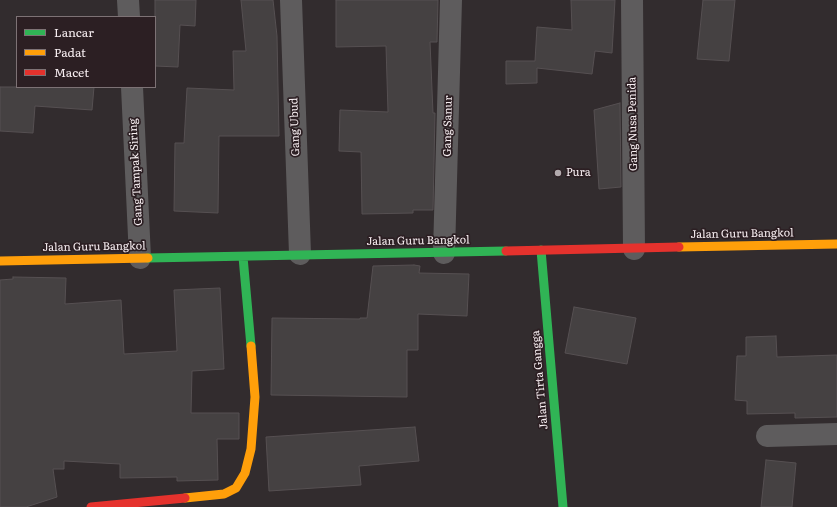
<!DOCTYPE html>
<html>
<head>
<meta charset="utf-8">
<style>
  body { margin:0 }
  #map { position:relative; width:837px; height:507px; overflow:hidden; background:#322c2e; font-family:Literata,serif }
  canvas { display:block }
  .legend { position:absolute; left:16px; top:16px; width:140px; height:72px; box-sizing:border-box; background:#2c1f23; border:1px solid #7d7275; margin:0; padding:5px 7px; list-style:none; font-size:12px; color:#f7eef1 }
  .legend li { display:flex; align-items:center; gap:8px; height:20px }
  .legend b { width:20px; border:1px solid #7d7275 }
</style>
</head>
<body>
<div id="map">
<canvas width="837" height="507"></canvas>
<ul class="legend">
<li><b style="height:5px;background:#30b455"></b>Lancar</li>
<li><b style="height:5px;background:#ff9f0a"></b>Padat</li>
<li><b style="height:5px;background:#e5322d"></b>Macet</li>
</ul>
</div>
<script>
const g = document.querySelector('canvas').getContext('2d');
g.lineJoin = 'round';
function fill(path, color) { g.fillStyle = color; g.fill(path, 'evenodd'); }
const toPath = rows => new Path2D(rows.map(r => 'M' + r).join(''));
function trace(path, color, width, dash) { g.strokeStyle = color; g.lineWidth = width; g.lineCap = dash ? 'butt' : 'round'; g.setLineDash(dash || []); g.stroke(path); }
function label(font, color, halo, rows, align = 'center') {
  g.font = font + ' Literata,serif'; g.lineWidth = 3.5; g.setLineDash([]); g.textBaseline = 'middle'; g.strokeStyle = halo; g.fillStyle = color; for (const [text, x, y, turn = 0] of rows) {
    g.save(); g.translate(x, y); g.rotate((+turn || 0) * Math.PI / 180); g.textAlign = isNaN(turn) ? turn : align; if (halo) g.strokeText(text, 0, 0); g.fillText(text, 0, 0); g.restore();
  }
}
const building = toPath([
  [155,0,196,0,195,26,180,25,178,67,155,66,155,0],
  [241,0,273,0,277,36,279,136,219,136,218,213,174,211,175,143,184,143,187,88,234,90,233,51,246,51,241,0],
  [336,0,438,0,437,42,430,42,433,113,435,113,433,210,413,210,413,213,362,214,361,152,339,151,340,110,388,112,386,46,336,47,336,0],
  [571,0,615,0,612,53,595,51,592,74,537,68,537,83,506,84,506,61,535,61,537,27,572,30,571,0],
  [703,0,735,0,729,61,697,59,703,0],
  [0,87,94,87,92,110,35,106,33,133,0,131,0,87],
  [620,103,621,187,599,189,594,110,620,103],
  [414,265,420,266,419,273,469,274,467,316,418,314,418,350,407,350,407,397,271,395,272,318,360,319,360,318,367,318,373,266,414,265],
  [13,277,66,278,65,304,121,300,124,354,177,351,174,290,220,288,224,369,192,371,191,413,239,413,239,439,217,439,218,480,177,481,177,477,120,478,120,464,64,461,64,469,53,469,57,497,26,507,0,507,0,280,13,279,13,277],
  [574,307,636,318,627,364,565,353,574,307],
  [776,336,777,357,837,355,837,417,795,418,795,413,747,414,747,401,735,400,737,356,746,356,746,337,776,336],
  [415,427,419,461,359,466,361,485,269,491,266,437,415,427],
  [766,460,796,463,792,507,761,507,766,460]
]);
fill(building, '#454142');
trace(building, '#565052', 1);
trace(toPath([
  [128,0,129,17],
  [291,0,300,254],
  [632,0,634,249],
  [132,87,140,258],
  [444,253,451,0],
  [767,436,837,434]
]), '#5e5c5d', 22);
trace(toPath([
  [541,250,563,507],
  [243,257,251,346],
  [148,258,506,251]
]), '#30b455', 9);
trace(toPath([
  [679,247,837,244],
  [0,261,148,258],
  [185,498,224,494,236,488,245,473,251,449,255,397,251,346]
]), '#ff9f0a', 9);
trace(toPath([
  [506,251,679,247],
  [91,507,185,498]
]), '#e5322d', 9);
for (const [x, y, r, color] of [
  [558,173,4,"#b2aaad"]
]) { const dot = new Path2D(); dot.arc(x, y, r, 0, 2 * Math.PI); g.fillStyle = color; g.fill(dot); trace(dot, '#2c1f23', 1.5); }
label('11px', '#f7eef1', '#2c1f23', [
  ["Gang Nusa Penida",633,124,-91],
  ["Gang Sanur",448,126,-89],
  ["Gang Ubud",295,127,-92],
  ["Gang Tampak Siring",136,172,-93],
  ["Jalan Guru Bangkol",742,234,-1],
  ["Jalan Guru Bangkol",418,241,-1],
  ["Jalan Guru Bangkol",94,247,-1],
  ["Jalan Tirta Gangga",540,380,-95]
]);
label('11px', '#f7eef1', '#2c1f23', [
  ["Pura",566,173]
], 'left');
</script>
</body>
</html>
